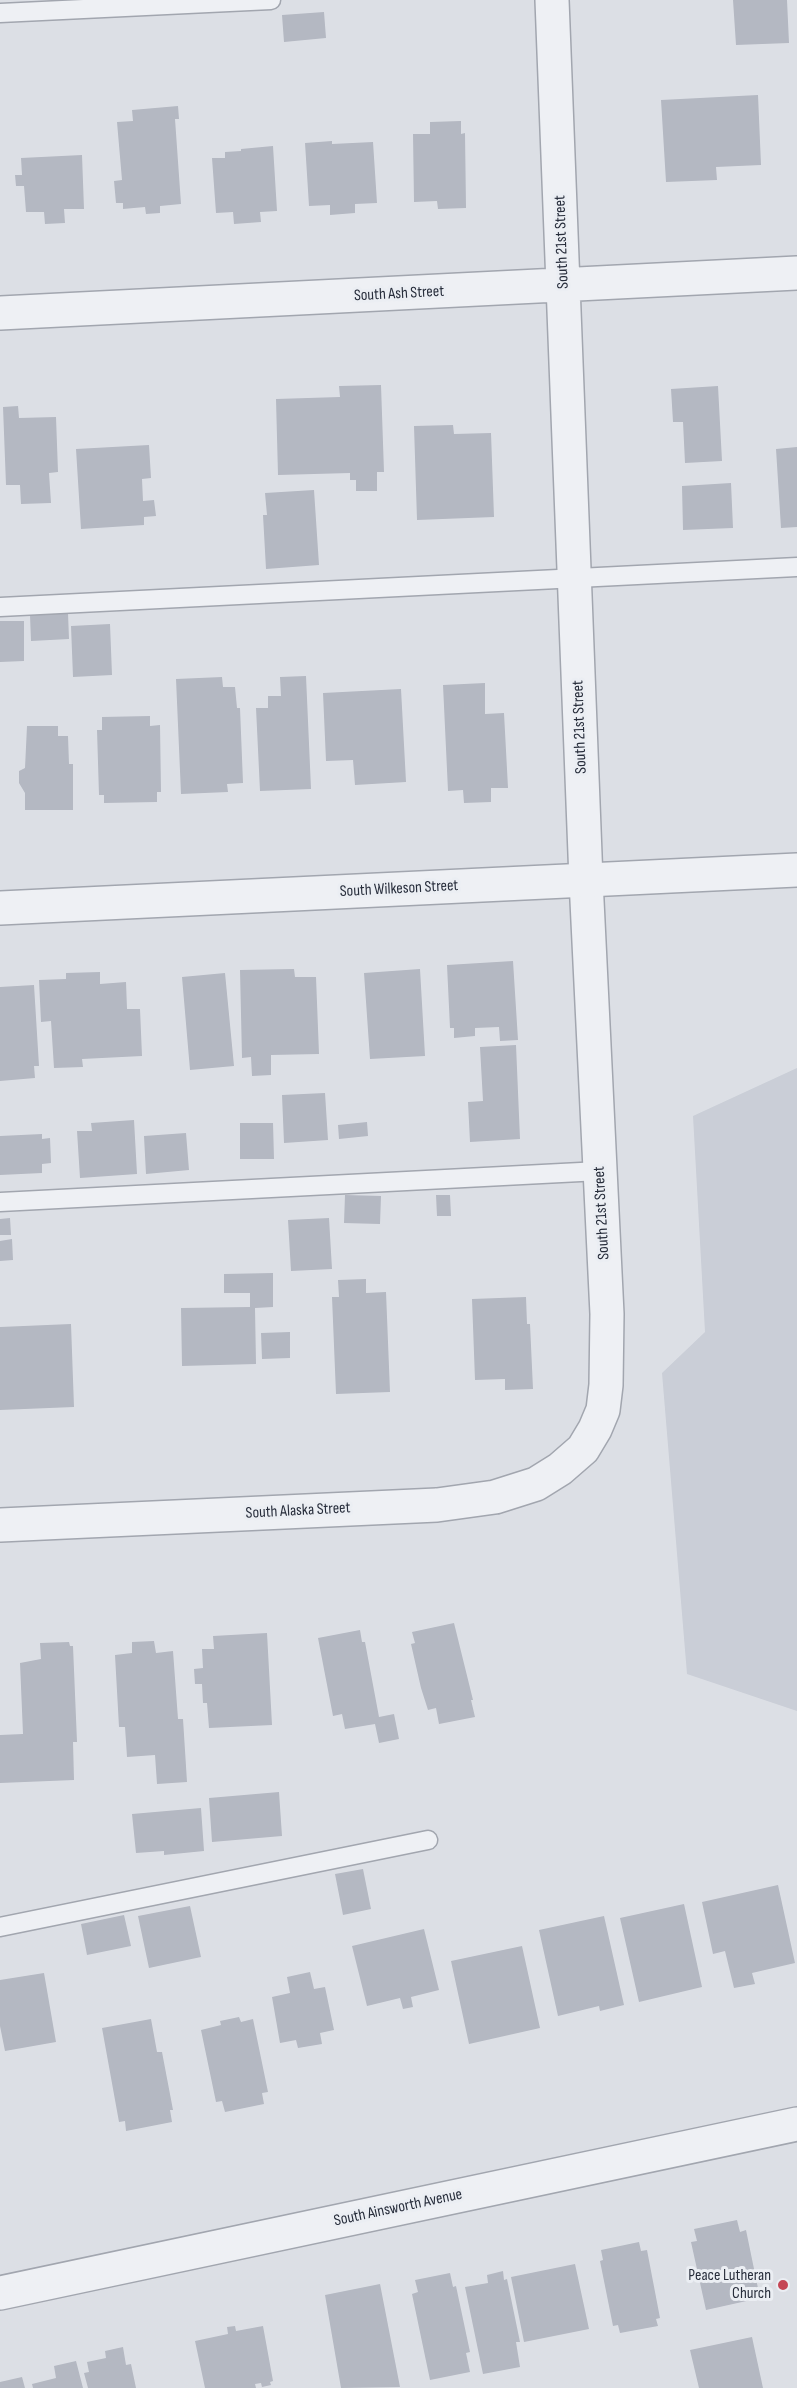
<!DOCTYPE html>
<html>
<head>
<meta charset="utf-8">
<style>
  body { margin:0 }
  canvas { display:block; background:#dcdfe5 }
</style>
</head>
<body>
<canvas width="797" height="2388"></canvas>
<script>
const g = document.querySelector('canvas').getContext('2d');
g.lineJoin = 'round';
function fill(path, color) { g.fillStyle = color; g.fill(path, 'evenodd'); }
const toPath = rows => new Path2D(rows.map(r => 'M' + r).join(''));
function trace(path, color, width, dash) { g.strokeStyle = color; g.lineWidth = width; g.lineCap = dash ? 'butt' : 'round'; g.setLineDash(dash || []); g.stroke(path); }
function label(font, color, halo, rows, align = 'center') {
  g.font = font + ' "Sofia Sans Condensed",sans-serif'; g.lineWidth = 6; g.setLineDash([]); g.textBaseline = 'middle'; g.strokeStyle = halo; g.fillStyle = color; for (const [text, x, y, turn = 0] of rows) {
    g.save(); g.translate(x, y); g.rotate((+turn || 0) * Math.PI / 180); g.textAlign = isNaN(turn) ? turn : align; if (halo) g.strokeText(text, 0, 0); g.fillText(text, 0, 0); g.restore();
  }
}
fill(toPath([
  [797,1068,797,1711,687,1674,662,1373,705,1332,693,1116]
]), '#caced7');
fill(toPath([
  [733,0,787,0,789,43,736,45],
  [324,12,326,38,284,42,282,15],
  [758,95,761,165,716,167,717,180,666,182,661,100],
  [178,106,179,119,175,119,181,204,160,206,160,213,146,214,145,207,123,209,123,203,116,203,114,181,122,180,117,122,133,121,132,110],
  [461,121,461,134,465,133,466,208,438,209,437,201,414,202,413,134,430,134,430,122],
  [332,141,332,144,373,142,377,203,355,204,355,213,330,215,330,205,309,206,305,143],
  [273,146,277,211,260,212,261,222,234,224,233,212,216,213,212,158,225,158,225,152,241,151,241,149],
  [82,155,84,209,64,209,65,223,45,224,44,212,26,212,24,186,16,186,15,175,22,175,21,158],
  [381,385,384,472,377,472,377,491,356,491,356,480,350,480,350,473,278,475,276,399,340,397,339,386],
  [718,386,722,461,685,463,683,422,673,422,671,389],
  [18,406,19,418,56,417,58,472,49,473,51,503,21,504,20,485,6,485,3,407],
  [453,425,454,434,491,433,494,517,417,520,414,426],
  [149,445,151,478,142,479,143,501,154,500,156,516,144,517,144,525,81,529,76,449],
  [797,447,797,527,781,528,776,449],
  [731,483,733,528,683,530,682,486],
  [314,490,319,565,266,569,263,515,267,515,265,493],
  [68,613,69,639,31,641,30,615],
  [0,621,24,621,24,661,0,662],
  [110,624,112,675,73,677,71,626],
  [306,676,311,789,260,791,256,708,268,708,268,696,281,696,280,677],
  [222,677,223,687,235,687,237,708,240,708,243,783,227,784,228,792,181,794,176,679],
  [485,683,485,714,504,713,508,788,491,788,491,802,464,803,463,790,448,791,443,685],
  [401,689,406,782,355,785,353,760,326,761,323,693],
  [150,716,150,726,160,725,161,792,157,792,157,802,104,803,104,795,99,795,97,730,102,730,102,717],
  [27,726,58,726,58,736,68,736,69,764,73,764,73,810,25,810,25,793,19,783,19,771,25,768],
  [513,961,518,1040,500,1041,499,1027,475,1028,475,1036,454,1038,454,1028,450,1028,447,965],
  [294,969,295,977,316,977,319,1054,271,1055,271,1075,252,1076,251,1057,242,1058,240,970],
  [420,969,425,1056,370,1059,364,973],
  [100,972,100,984,126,982,127,1009,140,1009,142,1056,82,1059,83,1067,54,1068,51,1021,41,1022,39,980,66,979,66,973],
  [225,973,234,1066,190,1070,182,977],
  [34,985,39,1066,34,1066,35,1078,0,1081,0,987],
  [516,1045,520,1139,470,1142,468,1102,483,1101,480,1047],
  [325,1093,328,1140,284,1143,282,1095],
  [134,1120,137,1174,80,1178,77,1131,92,1131,91,1123],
  [367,1122,368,1136,339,1139,338,1125],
  [240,1123,273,1123,274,1159,240,1159],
  [186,1133,189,1170,146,1174,144,1136],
  [42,1134,42,1139,50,1138,51,1163,42,1164,42,1173,0,1175,0,1136],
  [345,1195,381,1196,380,1224,344,1223],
  [436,1195,450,1195,451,1216,437,1216],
  [10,1218,11,1235,0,1235,0,1219],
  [329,1218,332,1269,291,1271,288,1220],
  [12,1239,13,1260,0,1261,0,1241],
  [273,1273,273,1307,255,1308,256,1364,182,1366,181,1308,250,1307,250,1293,224,1293,224,1274],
  [366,1279,366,1293,386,1292,390,1392,336,1394,332,1297,339,1297,338,1280],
  [526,1297,527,1324,530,1324,533,1389,505,1390,505,1379,475,1380,472,1299],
  [71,1324,74,1407,0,1410,0,1327],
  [290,1332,290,1358,262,1359,261,1333],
  [454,1623,473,1700,471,1700,475,1717,439,1724,436,1708,428,1710,421,1688,411,1644,415,1643,412,1632],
  [360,1630,362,1642,365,1642,379,1717,394,1714,399,1739,379,1743,375,1724,345,1729,342,1714,333,1716,318,1638],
  [267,1633,272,1725,209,1728,207,1703,203,1703,202,1684,195,1684,194,1669,203,1668,202,1649,214,1649,213,1636],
  [154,1641,156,1653,173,1651,178,1719,183,1719,187,1782,157,1784,155,1755,127,1757,125,1727,119,1727,115,1655,132,1653,132,1642],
  [69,1642,70,1646,73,1646,77,1742,73,1742,74,1780,0,1783,0,1735,23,1734,20,1663,41,1659,40,1643],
  [279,1792,282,1836,212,1842,209,1798],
  [201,1808,204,1851,164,1855,164,1851,136,1853,132,1814],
  [363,1869,371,1909,343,1915,335,1874],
  [778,1885,795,1963,752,1973,755,1984,734,1988,725,1951,713,1954,702,1902],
  [684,1904,702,1987,639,2002,620,1918],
  [190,1906,201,1957,149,1968,138,1916],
  [124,1915,131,1946,87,1955,81,1924],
  [604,1916,624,2005,600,2011,599,2006,558,2016,539,1930],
  [424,1929,439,1990,411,1997,413,2007,403,2009,400,1998,367,2006,352,1946],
  [522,1946,540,2028,469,2044,451,1961],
  [310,1972,314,1989,325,1987,334,2030,320,2033,322,2044,298,2048,296,2040,280,2043,272,1997,290,1993,287,1977],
  [44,1973,56,2042,5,2051,0,2026,0,1980],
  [239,2017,241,2022,253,2019,268,2092,262,2093,264,2104,225,2112,222,2101,216,2102,201,2030,221,2025,220,2021],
  [151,2019,157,2052,162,2052,173,2110,170,2110,172,2122,126,2131,125,2121,119,2122,102,2028],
  [737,2220,740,2232,746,2230,760,2298,706,2310,691,2242,697,2241,694,2229],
  [639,2242,641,2251,647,2250,660,2318,656,2319,658,2326,620,2333,618,2325,613,2326,600,2261,603,2260,601,2250],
  [575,2264,589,2329,524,2342,511,2277],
  [503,2271,504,2280,507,2279,520,2342,516,2342,520,2367,483,2374,465,2287,488,2283,487,2275],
  [450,2273,453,2287,456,2286,470,2352,466,2353,470,2372,430,2380,412,2294,418,2292,415,2280],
  [380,2284,400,2387,341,2388,325,2295],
  [235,2326,236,2331,263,2326,273,2381,270,2382,271,2385,262,2387,261,2383,255,2384,256,2388,205,2388,195,2341,228,2334,227,2327],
  [752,2337,763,2388,699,2388,690,2350],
  [123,2347,126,2365,131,2364,136,2388,88,2388,84,2373,89,2372,87,2362,106,2358,105,2351],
  [76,2361,83,2388,33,2388,32,2384,56,2378,54,2366],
  [22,2377,25,2388,0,2388,0,2382]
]), '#b4b8c2');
const service = toPath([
  [0,13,271,0],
  [0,607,797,567],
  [0,1202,600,1171],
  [0,1927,428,1840]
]);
const minor = toPath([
  [0,313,797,273],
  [0,1525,437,1505,495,1497,536,1484,560,1469,583,1449,595,1429,603,1410,606,1385,607,1314,586,880,552,0],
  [0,2293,797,2124]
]);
const tertiary = toPath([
  [0,908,797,870]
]);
trace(service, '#a2a6af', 21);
trace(minor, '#a2a6af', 36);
trace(tertiary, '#a2a6af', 36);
trace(service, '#eef0f4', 18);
trace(minor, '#eef0f4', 33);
trace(tertiary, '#eef0f4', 33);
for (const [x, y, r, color] of [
  [783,2285,6,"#c54655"]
]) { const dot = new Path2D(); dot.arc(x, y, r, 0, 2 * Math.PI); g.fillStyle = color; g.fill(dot); trace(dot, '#ebeef3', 2); }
label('16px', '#272d3b', '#ebeef3', [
  ["South 21st Street",562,242,-92],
  ["South Ash Street",399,294,-3],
  ["South 21st Street",580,727,-92],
  ["South Wilkeson Street",399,889,-3],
  ["South 21st Street",602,1213,-93],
  ["South Alaska Street",298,1511,-3],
  ["South Ainsworth Avenue",398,2208,-12]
]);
label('16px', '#272d3b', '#ebeef3', [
  ["Peace Lutheran",771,2276],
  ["Church",771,2294]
], 'right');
</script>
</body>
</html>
